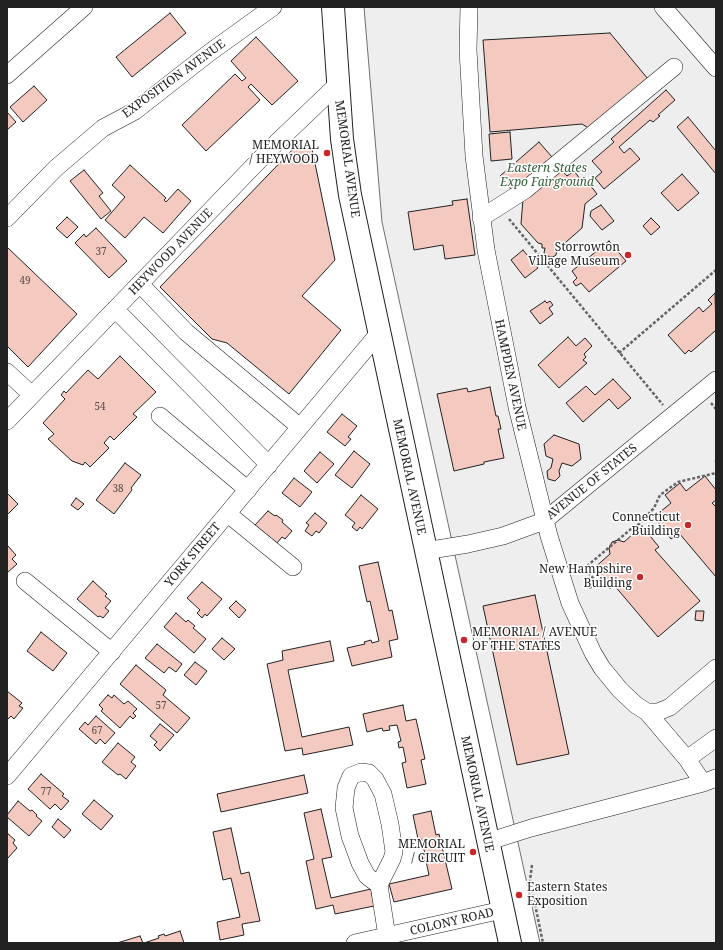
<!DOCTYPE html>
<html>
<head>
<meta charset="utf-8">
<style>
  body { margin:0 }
  #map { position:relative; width:723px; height:950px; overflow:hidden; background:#fff; font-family:"Noto Serif",serif }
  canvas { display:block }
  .frame { position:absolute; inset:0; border:8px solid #222; pointer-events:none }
</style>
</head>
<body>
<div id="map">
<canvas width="723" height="950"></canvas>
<div class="frame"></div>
</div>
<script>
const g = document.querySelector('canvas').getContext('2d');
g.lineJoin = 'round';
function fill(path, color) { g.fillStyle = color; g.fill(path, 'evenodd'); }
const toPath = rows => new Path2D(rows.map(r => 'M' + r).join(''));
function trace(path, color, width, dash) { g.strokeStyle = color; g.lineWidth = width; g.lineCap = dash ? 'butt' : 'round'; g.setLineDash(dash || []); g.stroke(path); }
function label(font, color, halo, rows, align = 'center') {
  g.font = font + ' "Noto Serif",serif'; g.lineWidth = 3; g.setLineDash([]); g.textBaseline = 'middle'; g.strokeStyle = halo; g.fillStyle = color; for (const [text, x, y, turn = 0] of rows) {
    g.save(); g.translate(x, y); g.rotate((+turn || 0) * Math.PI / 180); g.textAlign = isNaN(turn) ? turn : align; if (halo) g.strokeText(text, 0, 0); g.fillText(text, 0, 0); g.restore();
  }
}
const green = toPath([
  [364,7,716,7,716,943,540,943,382,222,364,7]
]);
fill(green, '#eee');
trace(green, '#6f6f6f', 1);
const building = toPath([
  [170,13,186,33,132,77,116,57,170,13],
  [610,33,648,79,590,129,582,124,490,132,483,40,610,33],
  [256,37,298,81,272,105,251,84,248,87,260,100,206,151,182,125,235,74,242,81,246,78,231,61,256,37],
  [34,86,47,100,23,122,10,107,34,86],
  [666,90,675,100,658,115,660,116,653,122,650,120,619,147,624,153,630,148,640,159,604,189,595,178,602,172,592,161,614,142,611,139,666,90],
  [7,112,16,122,7,130,7,112],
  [688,117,716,151,716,174,677,127,688,117],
  [510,132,512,159,491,161,489,134,510,132],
  [539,142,552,157,513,191,500,176,539,142],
  [296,146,312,149,335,260,302,296,341,330,289,394,227,343,212,339,160,287,296,146],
  [130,165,166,198,164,200,166,202,178,189,191,201,163,233,144,217,125,238,105,220,125,197,112,185,130,165],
  [561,169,567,176,574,171,581,180,584,177,597,194,585,204,582,228,557,250,556,255,553,257,547,256,544,253,545,248,542,248,542,244,538,243,521,224,523,199,561,169],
  [84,170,103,193,99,196,111,211,101,219,70,181,84,170],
  [682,174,699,193,678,211,661,193,682,174],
  [467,199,475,255,445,259,443,245,414,250,408,212,453,205,452,201,467,199],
  [601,205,614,221,602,230,590,216,591,211,601,205],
  [67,217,78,227,67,238,56,228,67,217],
  [651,218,660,227,651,235,643,226,651,218],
  [96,228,127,261,109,278,75,243,84,234,86,237,96,228],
  [609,241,626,261,589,292,581,283,576,286,573,282,577,278,572,271,609,241],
  [7,247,77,314,28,367,7,346,7,247],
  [523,250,538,268,525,278,511,260,523,250],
  [715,293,716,332,715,331,691,352,689,350,685,354,668,335,699,307,703,312,712,304,708,300,715,293],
  [545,301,547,303,550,301,553,305,549,308,553,314,540,324,530,311,545,301],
  [568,337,576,346,585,338,592,346,584,354,586,357,583,360,587,363,559,388,538,365,568,337],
  [120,356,156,392,133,414,137,417,114,440,110,436,104,443,109,448,90,467,85,462,83,465,72,461,48,439,54,434,43,423,65,399,61,395,64,391,66,393,88,370,98,379,120,356],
  [613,379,631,398,618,409,609,399,583,422,566,403,586,386,595,395,613,379],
  [490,387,496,416,498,416,501,429,498,429,504,458,484,462,484,464,454,471,437,394,467,388,468,392,490,387],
  [342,414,357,426,348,437,351,439,345,446,327,432,342,414],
  [554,435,579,444,581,459,572,466,562,463,559,471,560,476,555,481,548,479,547,471,551,468,553,459,546,456,544,444,554,435],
  [354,451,370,464,352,488,335,475,354,451],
  [320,452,334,464,317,483,304,471,320,452],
  [125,463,141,475,131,488,132,490,114,514,96,500,125,463],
  [705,476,716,490,716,500,712,503,716,507,716,577,679,533,671,539,654,517,671,503,665,495,680,483,686,491,705,476],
  [294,478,312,492,300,507,282,493,294,478],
  [7,493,18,504,7,515,7,493],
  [361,495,378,509,362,529,360,527,357,531,352,527,355,523,345,515,361,495],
  [76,498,84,504,78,510,71,505,76,498],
  [268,511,275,516,276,515,283,520,282,522,292,531,285,539,282,537,277,543,255,525,268,511],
  [315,513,327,523,319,533,316,531,312,536,305,531,309,525,306,523,315,513],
  [642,526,659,547,655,550,700,601,658,637,614,585,610,589,593,569,610,554,609,548,612,542,618,540,624,542,642,526],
  [7,545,16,555,12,559,17,564,7,573,7,545],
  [378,562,389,611,392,610,398,639,389,641,392,657,352,666,347,648,365,644,364,642,371,640,372,643,379,641,370,601,367,602,359,566,378,562],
  [93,581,107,594,105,596,111,601,105,608,109,611,103,618,100,616,98,617,77,599,93,581],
  [202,582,222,599,207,616,205,614,202,618,197,613,200,610,187,598,202,582],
  [535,595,569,754,517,765,483,606,535,595],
  [236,601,246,610,239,618,229,608,236,601],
  [696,611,704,611,703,621,695,620,696,611],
  [176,613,186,622,188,620,195,626,193,628,206,639,194,653,164,627,176,613],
  [41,632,67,653,53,671,27,651,41,632],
  [222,638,235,649,224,660,212,649,222,638],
  [330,641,334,661,288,670,302,737,349,727,353,745,303,755,302,748,285,751,267,664,283,660,282,651,330,641],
  [157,644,182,664,176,672,169,667,164,673,145,658,157,644],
  [195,662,207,671,196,685,184,675,195,662],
  [136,665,166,690,163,695,190,718,177,733,120,684,136,665],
  [7,691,22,703,19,706,23,708,14,719,11,716,8,719,7,718,7,691],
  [108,695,112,698,114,695,124,704,128,701,137,709,133,713,136,716,133,719,130,716,120,728,101,711,103,709,99,705,108,695],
  [403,705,406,721,416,719,425,759,421,760,426,784,407,788,402,763,406,762,403,747,399,748,398,742,401,741,397,725,389,726,390,730,383,731,382,728,367,732,363,714,403,705],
  [96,716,115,733,105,744,100,739,96,744,79,729,85,722,88,725,96,716],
  [160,724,174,735,160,751,154,745,157,742,150,736,160,724],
  [118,743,135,757,131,762,136,766,126,779,120,774,118,775,102,762,118,743],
  [41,774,64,794,62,796,69,801,61,810,55,804,50,809,28,789,41,774],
  [304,775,308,793,221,812,217,794,304,775],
  [94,800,113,816,101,830,82,814,94,800],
  [18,801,30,811,32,810,37,815,36,816,42,821,29,836,7,817,7,815,18,801],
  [321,809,332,857,322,859,331,898,371,889,374,906,335,914,333,905,316,909,306,861,314,859,304,813,321,809],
  [431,811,436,835,439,834,452,889,394,902,389,884,429,875,426,861,423,862,422,855,425,854,421,838,418,839,413,815,431,811],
  [58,819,71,830,64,838,52,827,58,819],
  [231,828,241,874,249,872,260,921,242,924,244,935,220,940,217,922,240,917,231,878,223,880,213,832,231,828],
  [7,833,15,840,13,843,17,848,7,859,7,833],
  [180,931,184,943,144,943,159,938,158,936,164,934,165,936,180,931],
  [140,936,143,943,117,943,140,936]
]);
fill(building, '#f3c9c0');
trace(building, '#222', 1);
const minor = toPath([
  [469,7,468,50,474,156,486,250,517,407,549,536,570,603,593,653,602,668,620,690,636,705,647,712,687,759,703,783],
  [663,7,716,68],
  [7,75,84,7],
  [7,218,56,168,103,128,135,111,209,53,273,7],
  [481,218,525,190,674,67],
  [140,284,186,332,300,427],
  [115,309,269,465],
  [7,372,32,395],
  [160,416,248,490],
  [7,421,270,149,337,85],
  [228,514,293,567],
  [425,551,468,544,503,536,544,521,716,380],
  [25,581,112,652],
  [647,712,658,712,670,707,716,668],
  [687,759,716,738],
  [7,776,379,333],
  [487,842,531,828,703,783,716,778],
  [379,885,367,876,360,863,350,836,344,808,346,788,351,776,361,772,369,773,375,779,383,794,390,824,394,852,392,859,379,885,388,943],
  [355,943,502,910]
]);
const major = toPath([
  [333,7,342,139,350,195,510,943]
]);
trace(minor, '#222', 18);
trace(major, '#222', 24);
trace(toPath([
  [509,219,663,405],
  [619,353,716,270],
  [711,403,716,409],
  [716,460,716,462],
  [589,588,597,583,587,571,587,566,631,529,639,524,654,508,660,495,678,482,716,473],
  [532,865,530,880,543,943]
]), '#646464', 2.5, [3, 2]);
trace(minor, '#fff', 17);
trace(major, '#fff', 22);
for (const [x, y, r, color] of [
  [327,153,4,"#c62828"],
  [628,255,4,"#c62828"],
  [688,525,4,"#c62828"],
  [640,577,4,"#c62828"],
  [464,640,4,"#c62828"],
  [473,852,4,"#c62828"],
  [519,895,4,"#c62828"]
]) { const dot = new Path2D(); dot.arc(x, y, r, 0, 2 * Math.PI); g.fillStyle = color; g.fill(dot); trace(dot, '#fff', 1.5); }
label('10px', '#564c4a', null, [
  ["37",101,252],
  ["49",25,281],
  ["54",100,407],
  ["38",118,489],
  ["57",161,706],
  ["67",97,731],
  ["77",46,792]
]);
label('12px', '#222', '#fff', [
  ["EXPOSITION AVENUE",174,79,-36],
  ["MEMORIAL AVENUE",347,159,82],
  ["HEYWOOD AVENUE",171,252,-46],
  ["HAMPDEN AVENUE",510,375,78],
  ["MEMORIAL AVENUE",409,477,78],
  ["AVENUE OF STATES",592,482,-39],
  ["YORK STREET",193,555,-50],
  ["MEMORIAL AVENUE",477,794,78],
  ["COLONY ROAD",452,922,-13]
]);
label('12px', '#222', '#fff', [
  ["MEMORIAL",319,146],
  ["/ HEYWOOD",319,160],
  ["Storrowton",620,248],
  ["Village Museum",620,262],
  ["Connecticut",680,518],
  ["Building",680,532],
  ["New Hampshire",632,570],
  ["Building",632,584],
  ["MEMORIAL / AVENUE",472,633,"left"],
  ["OF THE STATES",472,647,"left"],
  ["MEMORIAL",465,845],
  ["/ CIRCUIT",465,859],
  ["Eastern States",527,888,"left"],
  ["Exposition",527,902,"left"]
], 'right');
label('italic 12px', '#2f5e38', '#fff', [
  ["Eastern States",547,169],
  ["Expo Fairground",547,183]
]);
</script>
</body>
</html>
